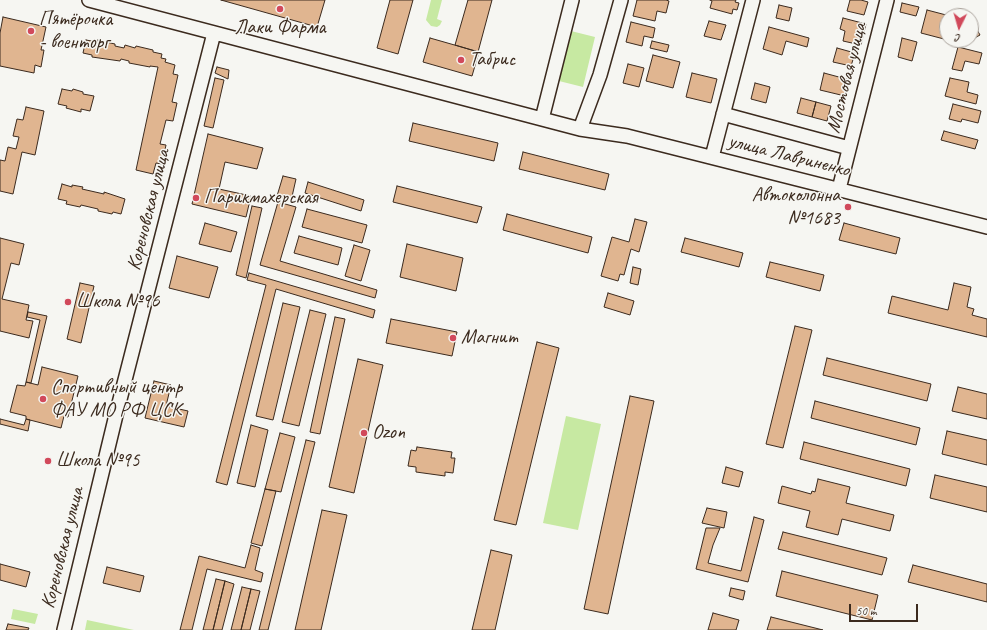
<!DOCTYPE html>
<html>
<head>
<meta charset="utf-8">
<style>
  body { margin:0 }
  #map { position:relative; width:987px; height:630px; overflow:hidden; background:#f6f6f2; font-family:Caveat,sans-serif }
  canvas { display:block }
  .north { position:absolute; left:939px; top:8px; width:40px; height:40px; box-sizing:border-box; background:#f6f6f2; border:1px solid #aba49d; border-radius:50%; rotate:185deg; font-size:11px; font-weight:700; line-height:16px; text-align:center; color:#3b2a1e }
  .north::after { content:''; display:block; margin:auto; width:14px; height:18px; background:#d1495b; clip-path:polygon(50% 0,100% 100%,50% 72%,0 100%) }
  .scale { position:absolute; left:849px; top:604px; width:69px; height:18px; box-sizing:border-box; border:2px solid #3b2a1e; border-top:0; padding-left:5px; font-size:12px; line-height:14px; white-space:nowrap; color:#3b2a1e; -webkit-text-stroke:3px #f6f6f2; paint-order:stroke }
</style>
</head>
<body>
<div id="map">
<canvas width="987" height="630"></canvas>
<div class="north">С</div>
<div class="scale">50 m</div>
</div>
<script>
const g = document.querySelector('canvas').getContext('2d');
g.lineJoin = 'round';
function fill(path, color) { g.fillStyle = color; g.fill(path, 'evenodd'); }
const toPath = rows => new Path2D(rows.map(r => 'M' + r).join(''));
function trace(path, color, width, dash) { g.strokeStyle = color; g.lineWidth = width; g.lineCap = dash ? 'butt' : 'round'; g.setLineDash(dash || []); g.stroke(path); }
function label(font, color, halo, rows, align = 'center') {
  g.font = font + ' Caveat,sans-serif'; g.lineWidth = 3; g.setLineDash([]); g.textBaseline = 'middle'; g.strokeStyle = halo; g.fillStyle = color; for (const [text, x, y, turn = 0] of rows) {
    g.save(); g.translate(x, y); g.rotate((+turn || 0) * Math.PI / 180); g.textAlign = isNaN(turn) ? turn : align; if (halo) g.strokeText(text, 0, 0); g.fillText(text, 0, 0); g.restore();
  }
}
fill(toPath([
  [431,0,442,0,437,19,442,21,440,25,437,27,431,26,426,20],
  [571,31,595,37,583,87,559,81],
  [566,416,601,424,578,530,543,523],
  [13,609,38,614,35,624,11,619],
  [87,620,134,630,85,630]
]), '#c7e9a2');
const building = toPath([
  [221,0,325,0,317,27,221,0],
  [390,0,413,0,398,54,377,48,390,0],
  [468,0,492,0,478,52,455,45,468,0],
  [637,0,666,0,669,1,666,13,657,11,655,21,633,16,637,0],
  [710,0,736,0,735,2,739,3,737,10,733,9,732,14,710,8,712,1,710,0],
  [850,0,861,0,868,2,864,15,847,11,850,0],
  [902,3,919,7,916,16,900,12,902,3],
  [779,5,792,8,789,21,776,18,779,5],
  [927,10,950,16,947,16,947,29,944,39,921,33,927,10],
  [3,17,46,27,41,50,44,50,41,67,35,65,34,73,0,66,0,33,3,17],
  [843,18,866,24,861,45,843,41,845,31,840,29,843,18],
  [971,19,980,35,971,40,971,19],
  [709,21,726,25,721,40,704,36,709,21],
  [631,22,655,28,653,38,644,36,642,46,626,42,631,22],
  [769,27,809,38,807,47,786,41,782,55,763,49,769,27],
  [430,38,479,52,472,76,423,62,430,38],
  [902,38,917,42,912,61,898,57,902,38],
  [86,40,97,42,97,40,115,44,115,46,124,48,125,45,135,48,136,46,153,50,153,52,162,54,161,58,166,59,165,62,175,65,173,74,178,75,172,102,177,103,173,121,166,120,160,144,166,145,162,164,156,163,153,174,136,170,158,67,150,66,150,67,129,63,129,61,121,59,120,61,92,57,92,55,83,53,86,40],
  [652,41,669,45,667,52,650,48,652,41],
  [958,47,982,53,979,64,965,61,962,71,952,69,958,47],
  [837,48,855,53,851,66,833,62,837,48],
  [653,55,680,62,673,88,646,81,653,55],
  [628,64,644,68,639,87,623,83,628,64],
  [217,67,229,70,228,79,215,73,217,67],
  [692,73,717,79,711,103,686,97,692,73],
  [824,73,850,80,845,96,820,90,824,73],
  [215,78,224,80,213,128,204,126,215,78],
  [950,78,969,82,967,92,978,95,976,104,945,96,950,78],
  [755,83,770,87,766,103,751,99,755,83],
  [62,89,72,91,73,89,83,92,83,94,94,96,90,111,81,109,81,112,66,108,67,106,58,104,62,89],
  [801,98,816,102,812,117,797,113,801,98],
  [816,102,831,106,827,121,812,117,816,102],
  [953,104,981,111,978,123,962,119,961,122,949,119,953,104],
  [26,107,44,111,35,155,22,152,13,194,0,191,0,160,5,161,8,147,16,149,19,137,13,136,17,119,23,120,26,107],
  [413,123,498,143,494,161,409,141,413,123],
  [944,131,978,140,975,149,941,140,944,131],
  [208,134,263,148,257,169,225,162,219,189,251,196,246,217,192,204,208,134],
  [523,152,609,174,605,190,519,169,523,152],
  [283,176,296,179,291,201,277,196,283,176],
  [308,182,364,200,361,211,305,193,308,182],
  [62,184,72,187,72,185,83,187,82,189,104,194,104,192,125,199,121,214,113,212,112,214,98,211,98,209,81,205,80,207,66,204,67,201,58,199,62,184],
  [397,186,482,207,477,223,393,202,397,186],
  [278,202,296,207,280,261,377,290,375,298,260,265,278,202],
  [252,206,262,208,246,278,236,275,252,206],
  [307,209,367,225,362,243,302,227,307,209],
  [507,214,592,237,588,253,503,230,507,214],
  [635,219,647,222,639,252,631,249,624,275,620,274,618,281,601,276,612,237,629,242,635,219],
  [205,223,237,232,231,252,199,244,205,223],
  [844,223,900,238,896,254,839,240,844,223],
  [299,236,342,248,338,265,294,253,299,236],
  [0,238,24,244,19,265,11,263,2,299,29,305,26,320,33,321,29,338,0,331,0,238],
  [685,238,743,253,739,267,681,252,685,238],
  [407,244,463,258,456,291,400,277,407,244],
  [354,245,370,250,361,281,345,276,354,245],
  [177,256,218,267,209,298,169,288,177,256],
  [770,262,824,275,820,291,766,277,770,262],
  [633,267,641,269,638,285,630,283,633,267],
  [249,273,375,310,373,318,276,289,227,485,216,482,266,285,247,280,249,273],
  [80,283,94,286,81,343,67,339,80,283],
  [954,283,971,287,967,307,974,309,972,315,987,319,987,337,888,313,892,296,948,310,954,283],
  [608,293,634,301,630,315,604,307,608,293],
  [283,303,300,307,273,420,256,416,283,303],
  [310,310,326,314,299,426,282,422,310,310],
  [28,312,47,316,31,383,26,382,40,320,27,317,28,312],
  [335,317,345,319,320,434,310,432,335,317],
  [391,319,457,332,452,356,386,343,391,319],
  [795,326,812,330,783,448,766,444,795,326],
  [537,342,559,348,516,525,494,520,537,342],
  [827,358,931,384,927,401,823,375,827,358],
  [358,359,383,365,354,493,329,487,358,359],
  [42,367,78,376,68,417,64,416,61,428,26,419,26,416,10,412,17,385,25,386,26,382,38,385,42,367],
  [154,381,171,385,166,406,188,411,184,427,145,418,154,381],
  [958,387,987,394,987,419,952,411,958,387],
  [630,396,654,401,608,614,584,609,630,396],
  [815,401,920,428,916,445,811,418,815,401],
  [0,419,24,425,26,419,30,420,28,431,0,424,0,419],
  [251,425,268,430,255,487,237,483,251,425],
  [947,431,987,440,987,465,942,454,947,431],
  [280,433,295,437,281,492,265,489,280,433],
  [306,440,315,442,268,630,259,630,306,440],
  [804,442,910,469,906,486,800,459,804,442],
  [417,447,452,452,451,458,455,458,453,473,445,472,445,476,416,472,416,467,408,466,411,450,416,451,417,447],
  [726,467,743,472,739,487,722,483,726,467],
  [935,475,987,487,987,512,930,498,935,475],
  [818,479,850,487,846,503,894,515,890,531,842,519,838,535,806,527,810,511,778,503,782,486,811,494,812,491,815,492,818,479],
  [265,489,276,491,262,546,251,543,265,489],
  [707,508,727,512,724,528,702,523,707,508],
  [322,510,347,515,321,630,295,630,322,510],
  [754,517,764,520,748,582,696,569,706,528,720,528,713,545,708,563,741,571,754,517],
  [783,532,887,558,882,575,778,549,783,532],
  [251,545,260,548,255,570,263,573,261,582,207,569,192,630,180,630,199,556,245,568,251,545],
  [491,550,512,555,495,630,472,630,491,550],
  [0,564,30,572,26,587,0,580,0,564],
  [913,565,987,584,987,602,908,582,913,565],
  [107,567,144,576,140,592,103,583,107,567],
  [782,571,878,595,872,620,776,596,782,571],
  [216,579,225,581,213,630,203,630,216,579],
  [225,581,234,584,222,630,213,630,225,581],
  [242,587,251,589,241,630,231,630,242,587],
  [731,588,745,591,743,600,729,596,731,588],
  [251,589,260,591,250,630,241,630,251,589],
  [713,613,739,620,736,630,708,630,713,613],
  [771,617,823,630,767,630,771,617],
  [8,624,29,628,28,630,6,630,8,624]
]);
fill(building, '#e0b590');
trace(building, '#3b2a1e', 1);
const minor = toPath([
  [89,0,580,129,627,136,987,227],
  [723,114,849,148],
  [542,119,572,0],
  [580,129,600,75,621,0],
  [712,157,753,0],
  [839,189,887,0],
  [64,630,116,415,214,33]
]);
trace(minor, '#3b2a1e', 16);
trace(minor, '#f6f6f2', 13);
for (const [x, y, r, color] of [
  [280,9,4,"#d1495b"],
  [31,31,4,"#d1495b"],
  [461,60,4,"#d1495b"],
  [196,198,4,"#d1495b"],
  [848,207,4,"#d1495b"],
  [68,302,4,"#d1495b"],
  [453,338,4,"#d1495b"],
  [43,399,4,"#d1495b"],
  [364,433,4,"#d1495b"],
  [48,461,4,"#d1495b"]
]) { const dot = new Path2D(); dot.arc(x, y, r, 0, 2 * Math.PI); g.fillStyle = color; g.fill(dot); trace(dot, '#f6f6f2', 1.5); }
label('20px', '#3b2a1e', '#f6f6f2', [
  ["Пятёрочка",39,20],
  ["- военторг",39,43],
  ["Лаки Фарма",280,28,"center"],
  ["Табрис",469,60],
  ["Автоколонна",840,196,"right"],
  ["№1683",840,219,"right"],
  ["Парикмахерская",204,198],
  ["Школа №96",76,302],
  ["Магнит",461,338],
  ["Спортивный центр",51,388],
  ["ФАУ МО РФ ЦСК",51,411],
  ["Ozon",372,433],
  ["Школа №95",56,461]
], 'left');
label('20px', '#3b2a1e', '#f6f6f2', [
  ["Мостовая улица",847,78,-76],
  ["улица Лавриненко",789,156,14],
  ["Кореновская улица",149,210,-76],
  ["Кореновская улица",63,548,-76]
]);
</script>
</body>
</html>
